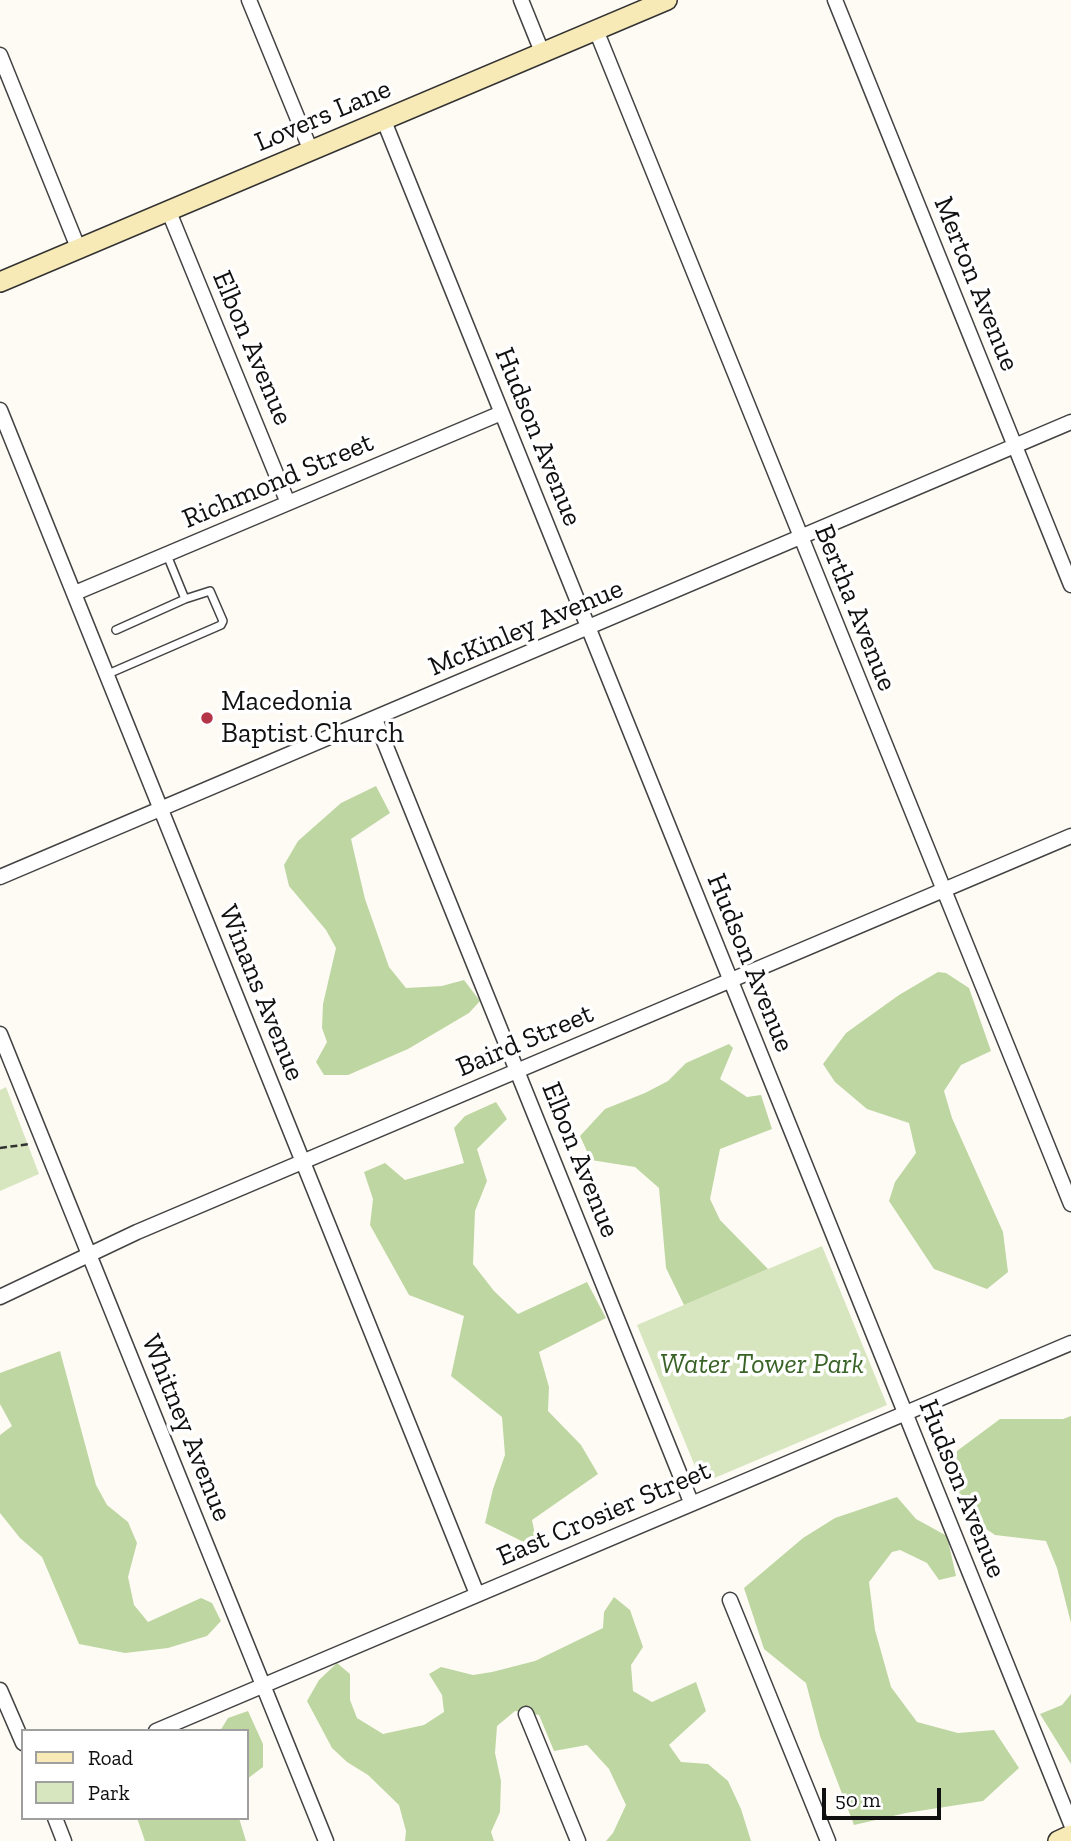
<!DOCTYPE html>
<html>
<head>
<meta charset="utf-8">
<style>
  body { margin:0 }
  #map { position:relative; width:1071px; height:1841px; overflow:hidden; background:#fefbf5; font-family:"Zilla Slab",serif }
  canvas { display:block }
  .legend { position:absolute; left:21px; top:1729px; width:228px; height:91px; box-sizing:border-box; background:#fff; border:2px solid #9f9f9f; margin:0; padding:9px 12px; list-style:none; font-size:21px; color:#101010 }
  .legend li { display:flex; align-items:center; gap:14px; height:35px }
  .legend b { width:35px; border:2px solid #9f9f9f }
  .scale { position:absolute; left:822px; top:1788px; width:119px; height:32px; box-sizing:border-box; border:4px solid #101010; border-top:0; padding-left:9px; font-size:21px; line-height:24px; white-space:nowrap; color:#101010; -webkit-text-stroke:5px #fff; paint-order:stroke }
</style>
</head>
<body>
<div id="map">
<canvas width="1071" height="1841"></canvas>
<ul class="legend">
<li><b style="height:9px;background:#f8eab6"></b>Road</li>
<li><b style="height:19px;background:#d8e6c0"></b>Park</li>
</ul>
<div class="scale">50 m</div>
</div>
<script>
const g = document.querySelector('canvas').getContext('2d');
g.lineJoin = 'round';
function fill(path, color) { g.fillStyle = color; g.fill(path, 'evenodd'); }
const toPath = rows => new Path2D(rows.map(r => 'M' + r).join(''));
function trace(path, color, width, dash) { g.strokeStyle = color; g.lineWidth = width; g.lineCap = dash ? 'butt' : 'round'; g.setLineDash(dash || []); g.stroke(path); }
function label(font, color, halo, rows, align = 'center') {
  g.font = font + ' "Zilla Slab",serif'; g.lineWidth = 7; g.setLineDash([]); g.textBaseline = 'middle'; g.strokeStyle = halo; g.fillStyle = color; for (const [text, x, y, turn = 0] of rows) {
    g.save(); g.translate(x, y); g.rotate((+turn || 0) * Math.PI / 180); g.textAlign = isNaN(turn) ? turn : align; if (halo) g.strokeText(text, 0, 0); g.fillText(text, 0, 0); g.restore();
  }
}
fill(toPath([
  [6,1087,39,1174,0,1191,0,1090],
  [822,1246,887,1405,705,1482,701,1481,637,1325]
]), '#d8e6c0');
fill(toPath([
  [376,786,390,813,351,839,365,899,389,967,406,988,442,986,464,980,480,1001,469,1013,408,1049,348,1075,324,1075,316,1062,327,1042,322,1028,323,1004,336,948,326,930,289,886,284,865,298,841,341,803],
  [938,972,946,973,969,988,991,1051,961,1065,944,1091,952,1118,1003,1232,1008,1272,987,1289,934,1269,889,1201,895,1182,916,1153,909,1123,867,1109,835,1082,823,1064,846,1033,899,995],
  [729,1044,733,1048,720,1079,747,1097,761,1095,772,1129,720,1149,710,1199,720,1220,768,1269,684,1305,666,1268,659,1188,635,1167,591,1160,580,1136,605,1109,645,1093,668,1081,686,1063],
  [496,1102,507,1119,477,1149,487,1181,475,1211,473,1264,494,1291,518,1314,587,1282,606,1318,539,1352,549,1387,548,1411,581,1445,598,1474,532,1520,538,1549,485,1523,493,1489,505,1455,502,1417,451,1376,464,1316,409,1295,370,1225,373,1199,364,1172,385,1163,405,1180,464,1163,454,1128,465,1116],
  [60,1351,96,1485,107,1505,128,1522,137,1543,128,1577,134,1605,148,1622,201,1598,212,1603,221,1621,207,1636,168,1648,125,1653,79,1644,42,1557,20,1538,0,1513,0,1435,12,1426,0,1404,0,1373],
  [1071,1416,1071,1623,1057,1568,1046,1541,995,1535,964,1514,955,1478,957,1451,1000,1419,1063,1419],
  [897,1497,916,1519,947,1536,956,1576,939,1580,927,1563,900,1550,892,1552,869,1582,875,1630,891,1687,917,1722,958,1733,994,1730,1019,1768,983,1801,906,1813,854,1825,820,1736,806,1683,764,1649,744,1588,803,1538,835,1518],
  [614,1597,630,1610,643,1647,631,1665,633,1691,652,1702,696,1682,706,1711,669,1745,681,1762,708,1764,728,1781,741,1809,751,1841,606,1841,613,1833,626,1805,609,1769,587,1745,554,1751,539,1715,515,1711,497,1726,495,1753,501,1781,500,1812,491,1832,494,1841,405,1841,406,1831,399,1805,368,1775,347,1762,332,1748,307,1701,319,1680,337,1663,350,1674,350,1700,357,1718,383,1734,424,1725,444,1712,442,1695,429,1674,441,1667,473,1675,492,1672,535,1661,603,1628,604,1612],
  [1071,1694,1071,1764,1040,1714,1062,1705],
  [248,1711,263,1744,263,1767,247,1779,247,1731,220,1731,228,1718],
  [137,1818,239,1818,246,1841,145,1841]
]), '#bed6a1');
const lane = toPath([
  [116,630,185,599,167,555],
  [108,674,221,625,223,621,210,591,185,599]
]);
const street = toPath([
  [249,0,311,151],
  [521,0,542,52],
  [835,0,1071,585],
  [596,30,1071,1204],
  [0,55,79,250],
  [384,121,1071,1824],
  [169,212,288,503],
  [0,410,477,1594],
  [75,593,499,414],
  [375,719,691,1502],
  [0,877,1071,422],
  [0,1034,326,1841],
  [0,1297,137,1232,1071,836],
  [730,1600,828,1841],
  [0,1690,23,1743],
  [526,1714,578,1841],
  [156,1731,1071,1343],
  [55,1818,64,1841]
]);
const secondary = toPath([
  [0,282,667,0],
  [1058,1841,1071,1835]
]);
trace(lane, '#434343', 10);
trace(street, '#434343', 17);
trace(secondary, '#323232', 22);
trace(toPath([
  [0,1148,30,1144]
]), '#323232', 2.5, [7, 3.5]);
trace(lane, '#fff', 7);
trace(street, '#fff', 14);
trace(secondary, '#f8eab6', 19);
for (const [x, y, r, color] of [
  [207,718,7,"#b43448"]
]) { const dot = new Path2D(); dot.arc(x, y, r, 0, 2 * Math.PI); g.fillStyle = color; g.fill(dot); trace(dot, '#fff', 2.5); }
label('28px', '#101010', '#fff', [
  ["Lovers Lane",323,116,-23],
  ["Merton Avenue",976,284,68],
  ["Elbon Avenue",252,348,67],
  ["Hudson Avenue",538,437,68],
  ["Richmond Street",278,481,-23],
  ["Bertha Avenue",855,608,68],
  ["McKinley Avenue",526,628,-23],
  ["Hudson Avenue",750,963,68],
  ["Winans Avenue",261,993,68],
  ["Baird Street",525,1041,-23],
  ["Elbon Avenue",580,1160,68],
  ["Whitney Avenue",186,1428,68],
  ["Hudson Avenue",962,1489,68],
  ["East Crosier Street",604,1514,-23]
]);
label('28px', '#101010', '#fff', [
  ["Macedonia",221,702],
  ["Baptist Church",221,734]
], 'left');
label('italic 28px', '#396326', '#fff', [
  ["Water Tower Park",762,1365]
]);
</script>
</body>
</html>
